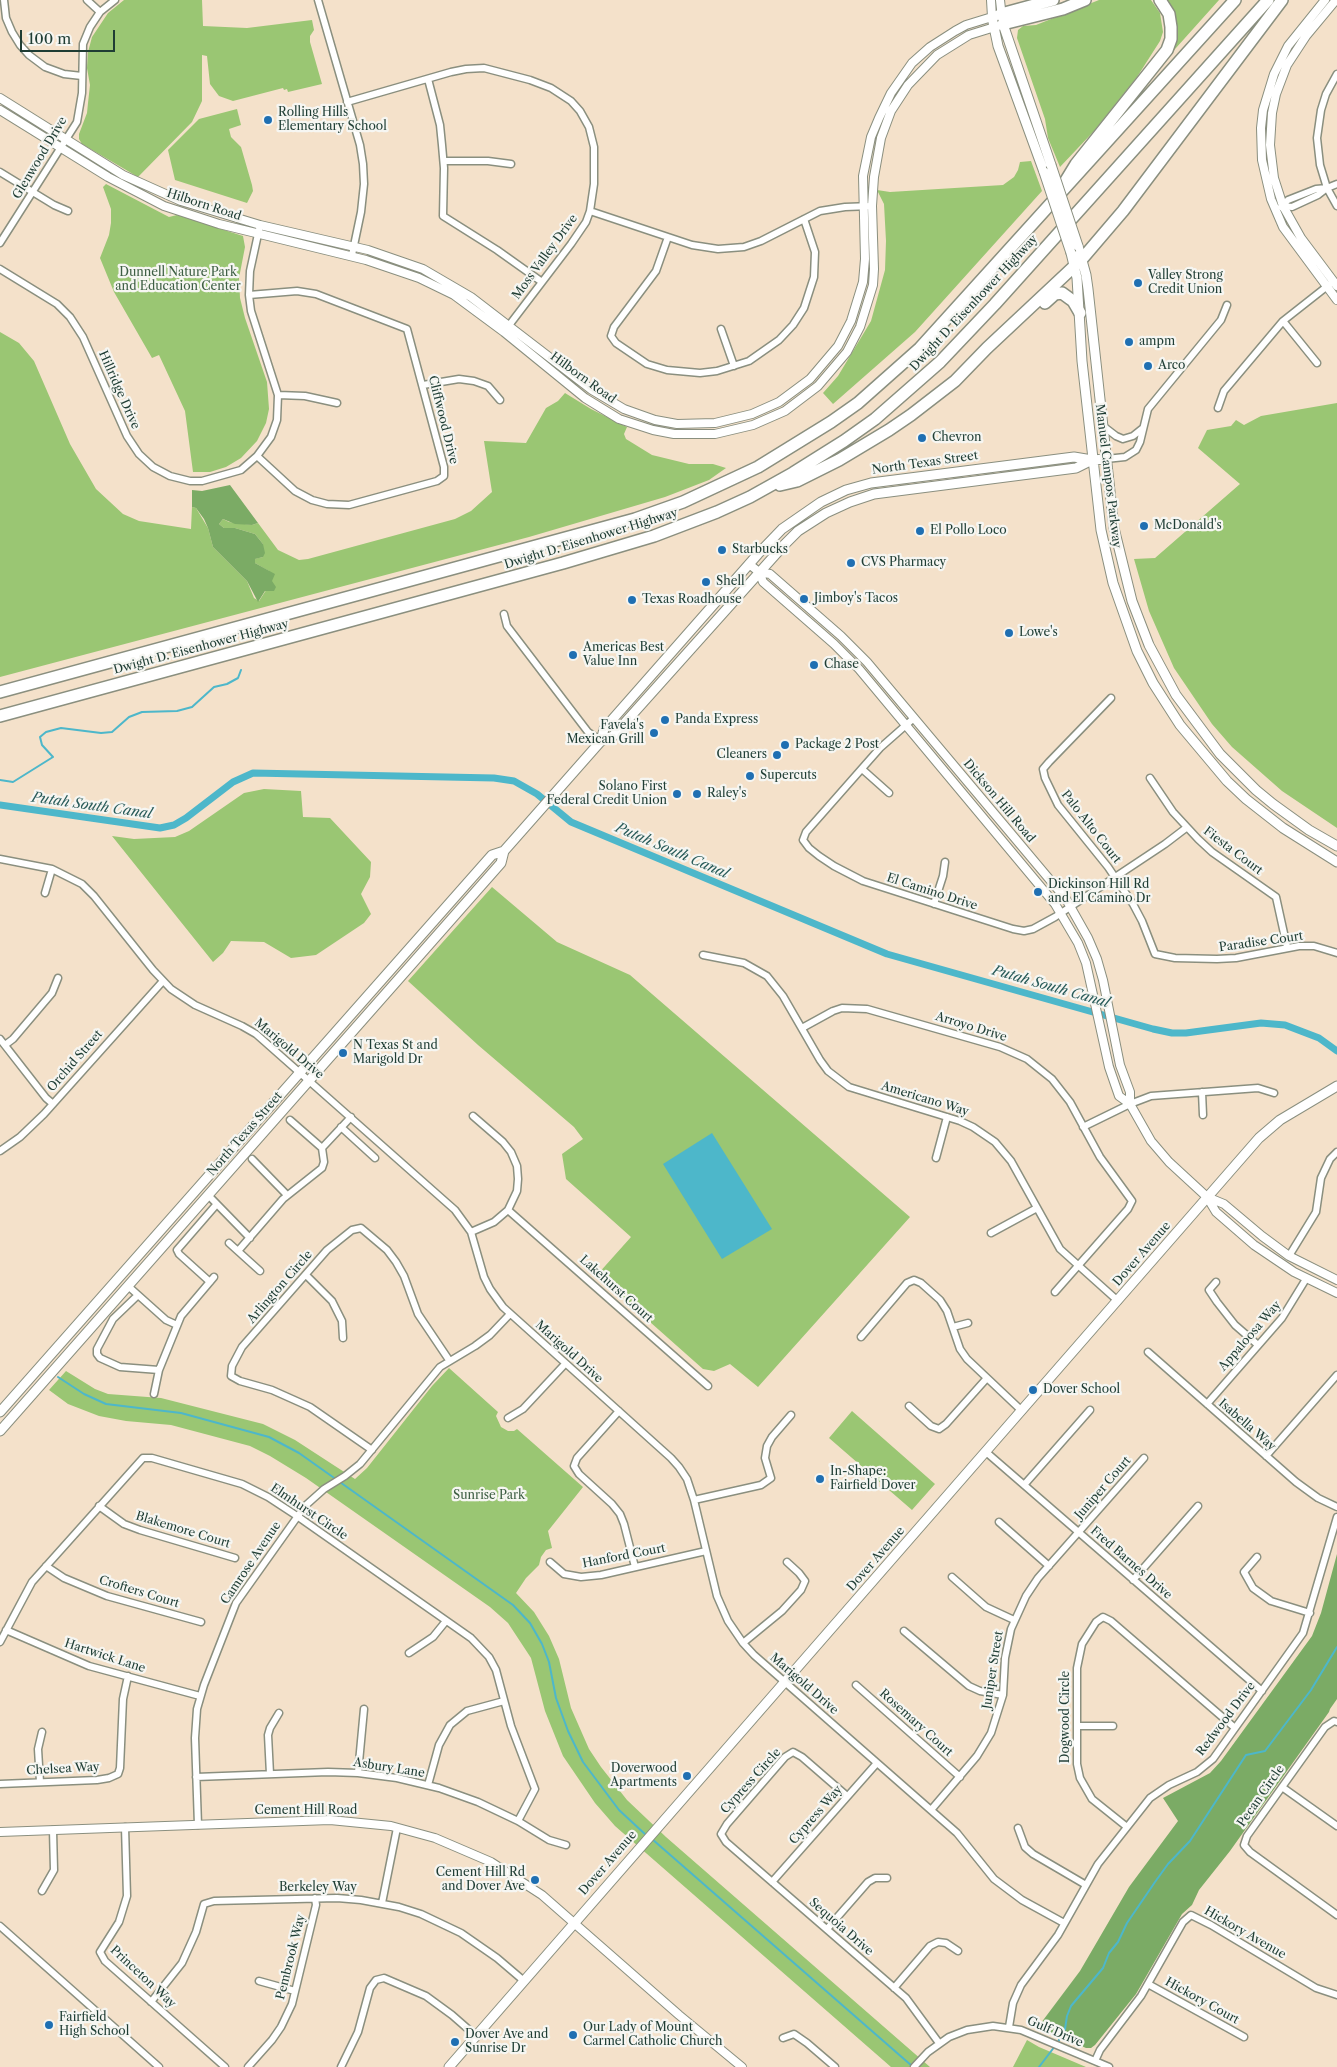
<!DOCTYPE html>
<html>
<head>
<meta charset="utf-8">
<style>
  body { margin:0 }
  #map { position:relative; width:1337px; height:2067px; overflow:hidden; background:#f4e1ca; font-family:"Libre Caslon Text",serif }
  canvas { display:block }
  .scale { position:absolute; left:20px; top:30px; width:95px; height:22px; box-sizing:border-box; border:2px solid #1f3d34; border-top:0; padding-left:6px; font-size:15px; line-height:18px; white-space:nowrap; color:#1f3d34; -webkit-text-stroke:4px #f6f6f2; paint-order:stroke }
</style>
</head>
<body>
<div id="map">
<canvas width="1337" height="2067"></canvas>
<div class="scale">100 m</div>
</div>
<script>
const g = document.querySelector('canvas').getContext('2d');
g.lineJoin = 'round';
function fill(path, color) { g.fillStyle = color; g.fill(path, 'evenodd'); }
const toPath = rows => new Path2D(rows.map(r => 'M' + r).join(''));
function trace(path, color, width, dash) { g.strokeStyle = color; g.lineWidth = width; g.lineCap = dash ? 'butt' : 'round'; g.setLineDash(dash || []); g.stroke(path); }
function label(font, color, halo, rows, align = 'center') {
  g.font = font + ' "Libre Caslon Text",serif'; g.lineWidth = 4.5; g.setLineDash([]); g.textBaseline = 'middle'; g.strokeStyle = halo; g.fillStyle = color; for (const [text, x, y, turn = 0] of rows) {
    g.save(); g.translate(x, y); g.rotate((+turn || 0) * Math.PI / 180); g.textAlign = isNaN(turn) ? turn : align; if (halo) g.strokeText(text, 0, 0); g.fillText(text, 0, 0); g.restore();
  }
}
fill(toPath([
  [124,0,202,0,203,26,247,28,312,20,314,30,310,36,310,42,322,84,288,92,287,89,284,90,283,88,233,101,219,96,210,84,207,56,202,55,202,101,192,122,138,177,82,144,79,139,79,134,87,113,88,103,90,85,87,68,88,52,92,37,108,13],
  [1099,0,1151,0,1160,13,1163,32,1160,41,1137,77,1094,131,1060,167,1048,138,1045,119,1017,38,1018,30,1023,26,1036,25],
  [1164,0,1219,0,1167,58],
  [237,109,241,125,229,129,231,137,241,147,252,185,253,191,247,203,175,180,168,150,199,119],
  [1031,161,1042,191,915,332,833,404,823,393,838,376,871,321,885,270,886,241,884,204,877,190,890,192,1003,185,1014,177,1018,170,1020,162],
  [106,184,169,217,177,215,243,236,245,247,239,278,240,298,245,318,267,382,269,409,266,423,257,441,241,458,226,467,210,472,193,472,185,411,159,355,152,358,114,292,100,258,109,235,111,223,111,209,103,187],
  [0,332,19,343,34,361,70,444,96,489,123,514,139,521,191,529,192,507,196,508,208,528,213,547,247,581,254,598,259,601,272,581,269,571,255,563,254,559,263,557,263,544,255,534,235,528,224,528,219,524,223,519,229,522,252,525,258,523,278,550,299,560,308,559,455,519,471,511,492,492,484,441,526,443,546,408,558,401,565,393,591,409,627,427,624,434,626,439,652,455,689,464,713,464,726,468,709,480,665,497,529,537,0,677],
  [1337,403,1337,828,1282,791,1232,747,1212,724,1174,668,1149,611,1134,559,1155,558,1240,484,1198,448,1207,430,1231,426,1236,420,1244,425,1261,416],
  [264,789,301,791,303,817,330,818,371,862,370,877,361,894,371,914,364,923,316,955,291,958,264,942,231,941,223,953,213,962,112,836,134,839,175,837,189,831,244,793],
  [492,887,557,942,630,975,910,1217,758,1387,730,1364,714,1371,703,1369,597,1275,631,1237,566,1179,562,1154,583,1139,574,1127,478,1045,408,981],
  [449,1368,498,1412,496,1416,501,1427,508,1431,514,1431,517,1429,583,1487,548,1531,552,1548,546,1550,541,1557,539,1565,526,1578,516,1593,534,1612,549,1636,559,1659,571,1708,589,1749,601,1767,627,1800,666,1837,930,2067,891,2067,615,1826,595,1803,563,1756,545,1711,531,1658,508,1623,490,1607,306,1478,270,1456,250,1446,171,1425,126,1421,99,1416,68,1404,49,1390,66,1371,95,1389,108,1394,161,1398,263,1424,295,1440,355,1479,367,1468,432,1386],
  [852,1411,935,1484,912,1510,829,1438],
  [1027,2040,1039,2047,1086,2067,1013,2067]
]), '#9ac673');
fill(toPath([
  [230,485,258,523,252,525,235,524,223,519,219,524,224,528,235,528,255,534,263,544,265,553,263,557,255,559,255,563,275,574,272,581,276,587,274,591,265,591,258,602,247,581,213,547,208,528,204,519,196,508,192,507,192,490,202,491],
  [1337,1554,1337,1699,1330,1709,1329,1712,1230,1851,1199,1890,1192,1905,1182,1914,1136,1994,1095,2045,1091,2048,1086,2048,1038,2027,1080,1971,1129,1887,1178,1821,1163,1798,1210,1773,1221,1761,1312,1636,1321,1613]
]), '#7bab65');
fill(toPath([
  [712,1133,772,1229,722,1259,663,1164]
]), '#4db7ca');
trace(toPath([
  [0,780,13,782,53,757,42,745,40,737,46,732,61,728,101,733,112,732,129,717,142,712,177,711,192,707,214,687,227,684,238,678,241,670],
  [58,1377,84,1394,106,1404,181,1413,269,1437,299,1453,513,1605,530,1623,542,1644,549,1662,556,1698,568,1731,583,1762,619,1810,646,1835],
  [652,1839,912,2066],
  [1058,2042,1065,2029,1067,2016,1071,2006,1103,1968,1109,1953,1118,1942,1127,1923,1155,1882,1168,1864,1190,1841,1246,1755,1265,1751,1311,1690,1337,1647],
  [1039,2067,1055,2046]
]), '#4db7ca', 2);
trace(toPath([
  [0,805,160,828,174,825,186,818,233,782,253,773,494,778,514,781,537,794,571,822,887,954,1153,1029,1172,1033,1186,1033,1261,1023,1285,1025,1319,1038,1337,1051]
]), '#4db7ca', 7);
const minor = toPath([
  [4,0,6,18,12,32,20,45,29,55,45,67,64,74,82,76],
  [87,0,100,12],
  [318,0,360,145,363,164,364,184,361,212,352,255],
  [1337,74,1326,94,1321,110,1317,138,1320,165,1327,188,1337,206],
  [428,79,440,125,442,145,444,168,443,216,497,250,542,282],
  [347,102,451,72,466,69,484,68,530,80,551,88,571,101,580,111,589,127,594,147,594,184,590,211,586,222,571,244,507,328],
  [444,161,488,161,511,164],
  [0,172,54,205,68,211],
  [1283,206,1292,207,1318,195,1327,188,1337,184],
  [1281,207,1288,200,1316,189,1327,188],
  [590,211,692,245,718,249,744,247,761,241,820,211,845,207,872,206],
  [668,237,656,271,614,327,611,336,616,343,647,364,667,370,700,373,717,371,749,361,779,340,793,325,804,308,814,277,815,252,804,219],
  [0,243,77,122,82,93,83,44,90,27,100,12,115,0],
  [0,269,57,304,70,317,83,337,127,436,139,454,153,467,170,476,190,481,202,481,241,470,257,456,271,437,277,420,278,395,251,311,249,295,250,271,260,225],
  [249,295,297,291,316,294,407,329,444,467,444,476,437,481,349,505,327,504,312,500,295,491,257,456],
  [1283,321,1317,363],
  [721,329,734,366],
  [423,385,459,379,474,381,488,386,500,400],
  [278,395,305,396,337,403],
  [1218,408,1224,391,1283,321,1330,284],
  [1103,426,1116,436,1123,439,1133,436,1143,428],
  [1106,459,1125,457,1136,450,1140,442,1148,409,1221,320,1227,305],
  [504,614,507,626,588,732,601,741],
  [1111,698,1049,762,1043,769,1045,778,1058,805,1108,867,1133,904,1142,921,1155,954,1175,958,1217,959,1236,958,1299,946,1314,946,1337,953],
  [914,718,880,748,806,832,803,840,809,848,819,856,834,866,863,881,1013,929,1024,931,1033,929,1055,917,1165,844,1186,828],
  [862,769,889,793],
  [1150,778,1173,812,1198,839,1212,852,1276,897,1287,947],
  [0,859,52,869,82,884,94,896,153,970,171,989,195,1005,242,1026,256,1034,455,1210,471,1232,484,1277,490,1289,503,1307,671,1458,679,1467,687,1479,694,1500,717,1596,728,1621,743,1643,754,1655,957,1833,994,1879,1022,1900,1064,1923],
  [45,893,52,869],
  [934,904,943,876,945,862],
  [703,955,744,963,767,976,783,996,820,1060,828,1071,849,1087,960,1121,973,1127,995,1142,1011,1161,1060,1249,1118,1301],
  [802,1028,833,1011,842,1008,867,1009,1000,1047,1027,1059,1052,1079,1070,1102,1100,1157,1132,1201,1128,1209,1055,1292],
  [0,1039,46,1098,53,1104],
  [5,1045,13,1039,52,993,58,978],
  [1202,1092,1203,1115],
  [290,1120,322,1148],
  [341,1127,375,1158],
  [1083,1127,1130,1104,1151,1096,1258,1088,1274,1093],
  [0,1151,20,1137,44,1114,163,981],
  [936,1158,947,1117],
  [252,1159,287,1195],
  [208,1195,250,1238],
  [508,1210,708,1386],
  [471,1232,494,1222,508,1210,517,1191,518,1179,517,1166,511,1152,503,1142,473,1116],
  [991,1233,1037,1208],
  [229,1243,260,1271],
  [238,1251,283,1199,322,1168,324,1162,322,1148,351,1117],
  [1289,1256,1316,1212,1321,1178,1330,1159,1337,1152],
  [306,1275,332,1301,342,1321,343,1338],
  [210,1282,179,1254,177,1250,216,1205],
  [1216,1282,1209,1290,1217,1302,1235,1325,1258,1345],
  [128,1286,166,1320,177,1325],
  [138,1295,113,1319,97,1349,97,1354,100,1358,120,1367,159,1370],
  [953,1327,968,1323],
  [861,1337,907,1283,914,1280,921,1283,940,1300,947,1311,960,1349,967,1359,1022,1411],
  [1148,1352,1296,1482,1318,1498,1337,1507],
  [154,1394,159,1370,181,1316,214,1277],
  [1207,1404,1282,1318,1306,1279],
  [909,1406,931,1426,939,1429,946,1424,987,1378],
  [619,1411,577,1458,574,1466,579,1474,612,1504,620,1514,624,1524,635,1567],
  [508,1418,523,1409,565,1364],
  [372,1450,310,1407,272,1390,240,1381,231,1376,232,1366,242,1347,327,1250,352,1230,361,1228,387,1250,396,1262,404,1276,418,1314,449,1360],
  [986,1452,1262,1691],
  [1266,1456,1337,1375],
  [1024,1485,1090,1410],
  [694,1500,761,1485,771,1478,765,1458,767,1446,772,1437,791,1415],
  [99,1506,124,1524,140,1530,235,1558],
  [999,1522,1049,1566],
  [1257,1557,1244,1572,1253,1588,1271,1601,1310,1613],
  [550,1562,564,1574,581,1577,601,1575,706,1551],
  [46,1566,64,1578,107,1596,201,1622],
  [952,1577,986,1607,1014,1620],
  [1133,1580,1198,1506],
  [6,1630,89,1666,200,1696],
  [904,1631,969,1686,980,1691,1003,1695],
  [0,1642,32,1582,143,1458,152,1458,242,1484,268,1497,297,1516,471,1638,489,1657,496,1670,511,1726,535,1789,518,1821],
  [743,1643,782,1611,801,1590,805,1581,799,1573,787,1562],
  [409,1653,433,1637,446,1621],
  [856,1685,960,1777],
  [1337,1722,1334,1721,1325,1727,1247,1836,1244,1845,1250,1852,1337,1915],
  [1077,1726,1113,1726],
  [358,1773,364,1709],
  [270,1774,268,1735,270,1728,279,1713],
  [196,1777,328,1772,358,1773,397,1778,439,1788,478,1802,518,1821,549,1840,566,1845],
  [40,1782,38,1749,42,1732],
  [0,1784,97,1780,109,1778,118,1774,120,1768,123,1699,128,1676],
  [428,1785,439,1745,450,1725,467,1711,504,1701],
  [1282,1787,1337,1826],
  [847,1796,802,1757,793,1752,785,1757,727,1824,721,1834,726,1842,906,1998,939,2043],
  [931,1810,977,1756,991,1733,1003,1695,1005,1658,1011,1629,1026,1596,1038,1578,1144,1458],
  [198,1825,195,1738,197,1709,204,1685,236,1603,305,1506,324,1489,345,1476,360,1464,440,1367,475,1346,490,1335,510,1314],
  [125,1827,127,1896,119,1922,100,1952,105,1961,225,2067],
  [1127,1827,1092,1799,1080,1778,1077,1764,1077,1668,1082,1644,1096,1622,1103,1617,1111,1621,1235,1728],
  [1018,1828,1025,1847,1033,1854,1086,1885],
  [772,1882,877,1763],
  [42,1891,54,1870,53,1830],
  [382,1903,397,1828],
  [0,1926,159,2067],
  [827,1929,868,1882,875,1878,887,1878],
  [259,1981,295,1991],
  [1148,1984,1244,2037],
  [894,1988,930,1946,938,1942,946,1943,958,1951],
  [151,2002,182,1963,196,1932,204,1904,214,1901,337,1898,361,1900,399,1907,421,1914,461,1933,497,1958,524,1981],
  [1009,2027,1013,2003,1021,1985,1058,1935,1098,1864,1150,1798,1169,1785,1197,1772,1213,1759,1303,1633,1337,1517],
  [783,2038,794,2034,807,2043,835,2067],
  [1095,2061,1100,2050,1141,1996,1183,1922,1191,1915,1211,1925,1316,1988,1337,1995],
  [248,2067,272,2040,281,2027,292,2004,316,1905,315,1898],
  [341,2067,358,2032,370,1988,376,1980,384,1978,426,1996,452,2015,476,2036],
  [914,2067,928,2052,949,2037,967,2030,993,2026,1021,2030,1109,2067]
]);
const tertiary = toPath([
  [1000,0,1002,18],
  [1325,0,1288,46,1274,74,1263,110,1261,128,1262,160,1271,199,1283,227,1337,300],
  [1336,0,1306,36,1287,65,1276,94,1272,113,1270,145,1274,178,1283,206,1301,238,1337,286],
  [0,98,123,175,181,201,260,225,368,250,423,269,471,297,592,390,624,409,655,420,677,424,715,423,752,414,779,402,810,379,838,346,851,321,863,282,865,259,863,176,871,137,879,118,891,93,912,63,930,47,955,31,966,25,992,17,991,0],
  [0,110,108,177,164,206,219,224,366,260,419,278,454,295,504,332,585,398,619,419,653,430,674,434,715,434,753,425,785,411,818,386,847,352,860,327,873,285,874,269,872,206,874,177,881,138,891,111,908,85,937,55,969,35,998,26],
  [749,564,759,572,763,582,834,644,859,669,1055,904,1078,943,1086,963,1109,1067,1119,1096,1130,1104],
  [759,572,770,574,841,636,867,662,1066,899,1088,938,1097,959,1103,980,1120,1065,1130,1092,1130,1104,1151,1141,1169,1162,1207,1197,1216,1212,1254,1245,1294,1272,1337,1293],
  [1207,1197,1224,1204,1262,1236,1289,1256,1337,1280],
  [0,1832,330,1820,391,1826,435,1838,491,1862,542,1895,679,2015,742,2067]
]);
const secondary = toPath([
  [1001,14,992,17,998,46,1044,172],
  [1003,24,1051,165],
  [1078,246,1086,275,1088,289,1114,528,1132,601,1149,645,1176,695,1220,754,1256,790,1273,804,1309,830,1337,846],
  [1071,253,1077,278,1082,361,1101,530,1113,583,1137,651,1153,683,1180,725,1227,781,1246,799,1283,828,1337,862],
  [601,741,613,736,784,545,798,531,826,513,850,502,874,494,1076,468,1092,460],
  [0,1412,492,855,504,851],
  [0,1431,501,863,504,851,601,741,604,729,758,554,782,529,821,502,846,490,871,483,1074,457,1092,460,1106,459],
  [449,2067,1259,1138,1280,1120,1337,1086]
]);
const motorway = toPath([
  [1001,14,1053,0],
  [1003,24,1063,9,1085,0],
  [1065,182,1076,164,1167,50,1171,39,1171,27,1169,14,1160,0],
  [1045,303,1055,294,1062,293,1073,301,1080,313],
  [780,485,797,481,839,460,889,430,911,415,955,381,987,348,1082,259,1123,211,1282,0],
  [0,692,635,519,683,502,758,467,831,422,858,403,920,348,1235,0],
  [0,716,563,563,654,536,717,512,750,497,793,473,844,441,875,419,940,362,995,304,1268,0]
]);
trace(minor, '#8a8f7f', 9);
trace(tertiary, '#8a8f7f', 10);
trace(secondary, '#8a8f7f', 11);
trace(motorway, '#8a8f7f', 14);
trace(minor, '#fff', 6);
trace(tertiary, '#fff', 8);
trace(secondary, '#fff', 9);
trace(motorway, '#fff', 11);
const secondaryBridge = toPath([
  [1051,165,1078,246],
  [1044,172,1071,253]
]);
trace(secondaryBridge, '#8a8f7f', 11, []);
trace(secondaryBridge, '#fff', 9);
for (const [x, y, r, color] of [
  [268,120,5,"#1f6fb2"],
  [1138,283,5,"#1f6fb2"],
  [1129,342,5,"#1f6fb2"],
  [1148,366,5,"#1f6fb2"],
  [922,438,5,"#1f6fb2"],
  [1144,526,5,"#1f6fb2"],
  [920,531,5,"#1f6fb2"],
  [722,550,5,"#1f6fb2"],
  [851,563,5,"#1f6fb2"],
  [706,582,5,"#1f6fb2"],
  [804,599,5,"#1f6fb2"],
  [632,600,5,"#1f6fb2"],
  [1009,633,5,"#1f6fb2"],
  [573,655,5,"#1f6fb2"],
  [814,665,5,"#1f6fb2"],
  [665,720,5,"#1f6fb2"],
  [654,733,5,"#1f6fb2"],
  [785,745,5,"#1f6fb2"],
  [777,755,5,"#1f6fb2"],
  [750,776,5,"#1f6fb2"],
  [677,794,5,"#1f6fb2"],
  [697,794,5,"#1f6fb2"],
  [1038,892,5,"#1f6fb2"],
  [343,1053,5,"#1f6fb2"],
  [1033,1390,5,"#1f6fb2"],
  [820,1479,5,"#1f6fb2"],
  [687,1776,5,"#1f6fb2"],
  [535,1880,5,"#1f6fb2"],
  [49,2025,5,"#1f6fb2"],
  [573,2035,5,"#1f6fb2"],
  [455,2042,5,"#1f6fb2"]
]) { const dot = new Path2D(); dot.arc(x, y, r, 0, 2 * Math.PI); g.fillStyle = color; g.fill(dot); trace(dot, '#f6f6f2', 2); }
label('12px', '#1f3d34', '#f6f6f2', [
  ["Rolling Hills",278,113],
  ["Elementary School",278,127],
  ["Valley Strong",1148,276],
  ["Credit Union",1148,290],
  ["ampm",1139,342],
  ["Arco",1158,366],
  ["Chevron",932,438],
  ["McDonald's",1154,526],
  ["El Pollo Loco",930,531],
  ["Starbucks",732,550],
  ["CVS Pharmacy",861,563],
  ["Shell",716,582],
  ["Jimboy's Tacos",814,599],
  ["Texas Roadhouse",642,600],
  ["Lowe's",1019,633],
  ["Americas Best",583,648],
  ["Value Inn",583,662],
  ["Chase",824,665],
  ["Panda Express",675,720],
  ["Favela's",644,726,"right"],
  ["Mexican Grill",644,740,"right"],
  ["Package 2 Post",795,745],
  ["Cleaners",767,755,"right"],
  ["Supercuts",760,776],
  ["Solano First",667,787,"right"],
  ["Federal Credit Union",667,801,"right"],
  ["Raley's",707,794],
  ["Dickinson Hill Rd",1048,885],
  ["and El Camino Dr",1048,899],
  ["N Texas St and",353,1046],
  ["Marigold Dr",353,1060],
  ["Dover School",1043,1390],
  ["In-Shape:",830,1472],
  ["Fairfield Dover",830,1486],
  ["Doverwood",677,1769,"right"],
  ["Apartments",677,1783,"right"],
  ["Cement Hill Rd",525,1873,"right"],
  ["and Dover Ave",525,1887,"right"],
  ["Fairfield",59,2018],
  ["High School",59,2032],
  ["Our Lady of Mount",583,2028],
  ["Carmel Catholic Church",583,2042],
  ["Dover Ave and",465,2035],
  ["Sunrise Dr",465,2049]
], 'left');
label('12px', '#1f3d34', '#f6f6f2', [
  ["Glenwood Drive",40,158,-59],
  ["Hilborn Road",204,205,18],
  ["Moss Valley Drive",545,257,-54],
  ["Dwight D. Eisenhower Highway",974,303,-47],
  ["Hilborn Road",583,378,36],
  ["Hillridge Drive",119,390,66],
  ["Cliffwood Drive",443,420,76],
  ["North Texas Street",925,463,-8],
  ["Manuel Campos Parkway",1108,476,83],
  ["Dwight D. Eisenhower Highway",591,539,-17],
  ["Dwight D. Eisenhower Highway",201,647,-15],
  ["Dickson Hill Road",999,801,50],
  ["Palo Alto Court",1091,827,52],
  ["Fiesta Court",1233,851,37],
  ["El Camino Drive",932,892,18],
  ["Paradise Court",1261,942,-8],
  ["Arroyo Drive",971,1027,17],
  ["Marigold Drive",289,1049,40],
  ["Orchid Street",75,1061,-49],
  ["Americano Way",925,1099,17],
  ["North Texas Street",245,1134,-49],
  ["Dover Avenue",1142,1254,-49],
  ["Arlington Circle",280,1287,-49],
  ["Lakehurst Court",616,1289,42],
  ["Appaloosa Way",1250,1336,-49],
  ["Marigold Drive",569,1352,42],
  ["Isabella Way",1247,1425,41],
  ["Juniper Court",1103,1488,-49],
  ["Elmhurst Circle",309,1512,34],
  ["Blakemore Court",183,1530,17],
  ["Hanford Court",624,1556,-11],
  ["Dover Avenue",876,1559,-49],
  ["Camrose Avenue",251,1563,-56],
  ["Fred Barnes Drive",1131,1563,41],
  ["Crofters Court",139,1592,17],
  ["Hartwick Lane",105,1656,18],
  ["Juniper Street",993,1670,-81],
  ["Marigold Drive",804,1684,41],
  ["Dogwood Circle",1066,1717,-90],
  ["Redwood Drive",1226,1719,-53],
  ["Rosemary Court",916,1723,42],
  ["Asbury Lane",389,1768,9],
  ["Chelsea Way",63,1769,-3],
  ["Cypress Circle",751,1781,-48],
  ["Pecan Circle",1261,1796,-55],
  ["Cement Hill Road",306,1811],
  ["Cypress Way",816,1815,-49],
  ["Dover Avenue",608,1863,-49],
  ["Berkeley Way",318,1888],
  ["Sequoia Drive",841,1927,41],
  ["Hickory Avenue",1245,1933,30],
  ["Pembrook Way",291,1957,-76],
  ["Princeton Way",143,1977,43],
  ["Hickory Court",1202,2001,29],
  ["Gulf Drive",1055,2032,23]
]);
label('12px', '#3e5f44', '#f6f6f2', [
  ["Dunnell Nature Park",178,273],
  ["and Education Center",178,287],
  ["Sunrise Park",489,1496]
]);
label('italic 14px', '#2a5c5a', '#f6f6f2', [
  ["Putah South Canal",92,806,8],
  ["Putah South Canal",672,851,23],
  ["Putah South Canal",1051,987,16]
]);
</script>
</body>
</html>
